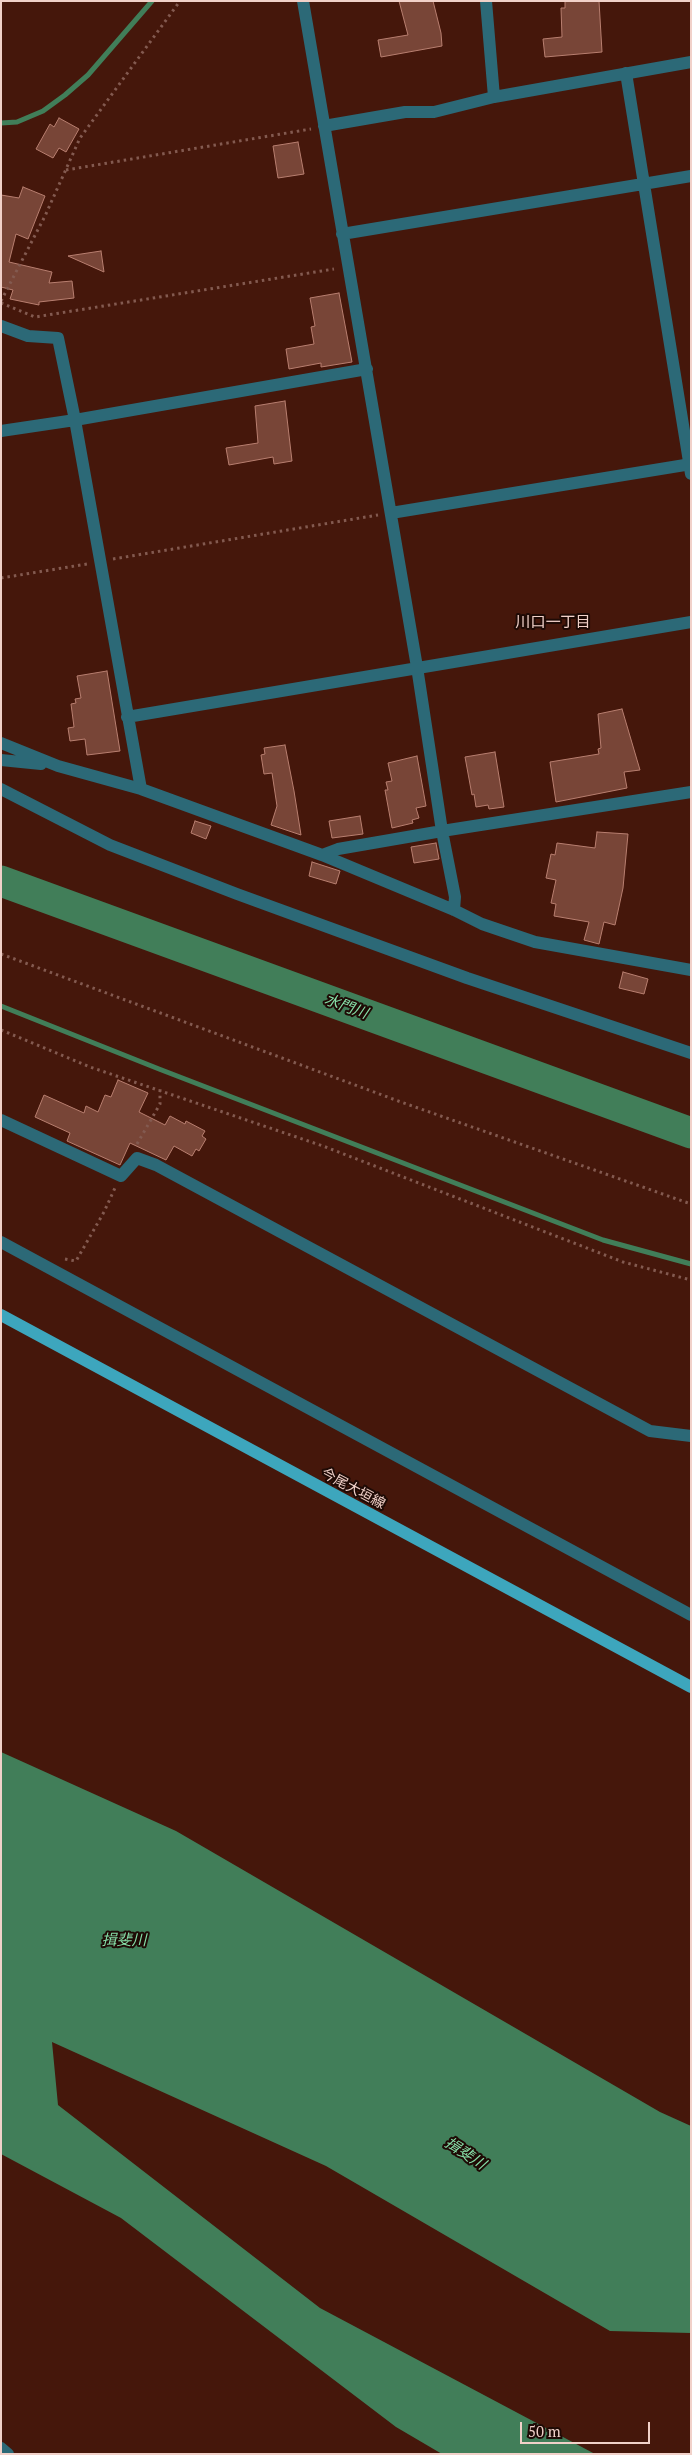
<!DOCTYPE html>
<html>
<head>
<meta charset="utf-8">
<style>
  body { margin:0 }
  #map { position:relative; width:692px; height:2455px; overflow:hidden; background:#45170b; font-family:"PT Serif",serif }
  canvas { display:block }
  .frame { position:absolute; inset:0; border:2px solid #f1d1c9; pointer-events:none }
  .scale { position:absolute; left:520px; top:2422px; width:130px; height:22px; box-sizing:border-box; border:2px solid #f1d1c9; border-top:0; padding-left:6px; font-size:15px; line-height:18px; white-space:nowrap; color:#f1d1c9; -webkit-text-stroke:4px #1e0a05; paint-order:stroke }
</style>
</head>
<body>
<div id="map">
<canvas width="692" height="2455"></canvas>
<div class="frame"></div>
<div class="scale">50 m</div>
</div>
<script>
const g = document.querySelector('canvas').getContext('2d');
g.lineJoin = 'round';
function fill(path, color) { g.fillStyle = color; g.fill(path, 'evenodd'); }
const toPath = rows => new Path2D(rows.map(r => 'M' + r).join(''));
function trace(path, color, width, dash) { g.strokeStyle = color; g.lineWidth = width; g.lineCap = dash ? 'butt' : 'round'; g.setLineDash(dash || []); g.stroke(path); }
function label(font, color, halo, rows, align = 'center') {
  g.font = font + ' "PT Serif","Noto Sans JP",serif'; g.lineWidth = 4; g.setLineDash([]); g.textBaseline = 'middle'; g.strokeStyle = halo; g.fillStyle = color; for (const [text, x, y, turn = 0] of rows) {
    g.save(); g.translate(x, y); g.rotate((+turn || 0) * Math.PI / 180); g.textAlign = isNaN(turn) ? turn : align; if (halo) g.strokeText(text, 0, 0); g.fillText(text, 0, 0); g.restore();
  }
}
fill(toPath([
  [1,1752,176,1831,660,2112,691,2126,691,2333,610,2331,326,2166,52,2042,58,2105,320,2308,595,2454,442,2454,396,2427,121,2218,1,2154]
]), '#417e59');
trace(toPath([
  [1,123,17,122,43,111,65,95,88,75,152,1],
  [1,1006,159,1069,603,1240,691,1264]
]), '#417e59', 5);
trace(toPath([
  [1,881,691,1133]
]), '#417e59', 31);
const building = toPath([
  [399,1,433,1,441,33,442,46,381,57,378,40,408,35,399,1],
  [565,1,599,1,602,52,545,57,543,39,562,37,561,8,565,8,565,1],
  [59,118,79,129,66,152,59,148,53,158,36,149,50,124,54,127,59,118],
  [298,142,304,174,278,178,273,146,298,142],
  [23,187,45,196,28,239,16,234,9,262,52,272,49,283,72,281,74,298,39,302,39,305,10,299,13,290,1,287,1,195,19,198,23,187],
  [101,251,104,272,68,256,101,251],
  [339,293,352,362,321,367,321,363,289,369,286,349,314,344,311,327,315,326,310,298,339,293],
  [285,401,292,461,274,464,273,457,229,465,226,448,258,443,255,406,285,401],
  [107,671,120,751,87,755,85,739,70,741,68,728,74,727,71,704,76,703,75,699,81,698,77,676,107,671],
  [622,709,640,770,624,772,627,788,556,802,550,762,599,754,598,749,601,748,598,714,622,709],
  [285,745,294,791,301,835,271,825,277,806,272,773,264,774,261,755,265,754,264,748,285,745],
  [495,752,504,807,489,809,488,805,476,807,474,794,472,795,465,757,495,752],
  [417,756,426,806,416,808,419,818,412,820,413,823,392,828,385,790,388,790,386,782,392,781,388,763,417,756],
  [360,816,363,834,332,838,329,821,360,816],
  [195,821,211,826,206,839,191,833,195,821],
  [597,832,628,834,623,888,615,925,604,922,599,944,584,940,589,922,554,916,556,904,551,903,556,880,546,878,551,854,555,855,557,843,595,848,597,832],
  [436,843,439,859,414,863,411,847,436,843],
  [312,862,340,871,336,884,309,876,312,862],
  [623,972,648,979,644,994,619,988,623,972],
  [118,1080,148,1093,139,1112,165,1125,170,1116,185,1124,186,1121,205,1131,202,1136,206,1139,199,1151,196,1149,192,1156,174,1146,166,1160,130,1143,120,1165,67,1141,70,1133,35,1117,44,1095,84,1113,86,1106,98,1112,105,1095,111,1097,118,1080]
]);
fill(building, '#784537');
trace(building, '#b87f70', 1);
trace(toPath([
  [66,170,311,129],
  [1,301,45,216,80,138,180,1],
  [1,303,35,317,334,269],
  [113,559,378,515],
  [1,578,87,564],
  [1,954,401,1102,691,1204],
  [1,1030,90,1067,323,1146,623,1262,691,1280],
  [137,1144,160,1104,160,1089],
  [65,1259,76,1261,104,1212,115,1188]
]), '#835a50', 3, [2.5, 4]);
trace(toPath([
  [303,1,417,667,442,831,455,897,454,910],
  [486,1,494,97],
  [626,73,691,474],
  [324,126,405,112,434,112,494,97,691,62],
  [342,234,691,176],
  [1,326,28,336,58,338,75,420,141,789],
  [1,431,75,420,367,369],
  [391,513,691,464],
  [127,717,691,622],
  [1,743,58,766,141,789,322,855,454,910,482,924,535,942,691,970],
  [1,760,41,764],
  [1,789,110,845,237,894,467,978,691,1053],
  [322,855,338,849,442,831,691,792],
  [1,1120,121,1176,137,1158,156,1165,650,1431,691,1436],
  [1,1242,691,1615],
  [1,2448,8,2454]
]), '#2c6977', 12);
trace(toPath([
  [1,1315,691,1687]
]), '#3da6bd', 12);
label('14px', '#f1d1c9', '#1e0a05', [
  ["今尾大垣線",353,1489,28]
]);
label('15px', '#f1d1c9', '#1e0a05', [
  ["川口一丁目",553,623]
]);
label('italic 15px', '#86dfa8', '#1e0a05', [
  ["水門川",346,1007,20],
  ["揖斐川",124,1941],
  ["揖斐川",465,2154,33]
]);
</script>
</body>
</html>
